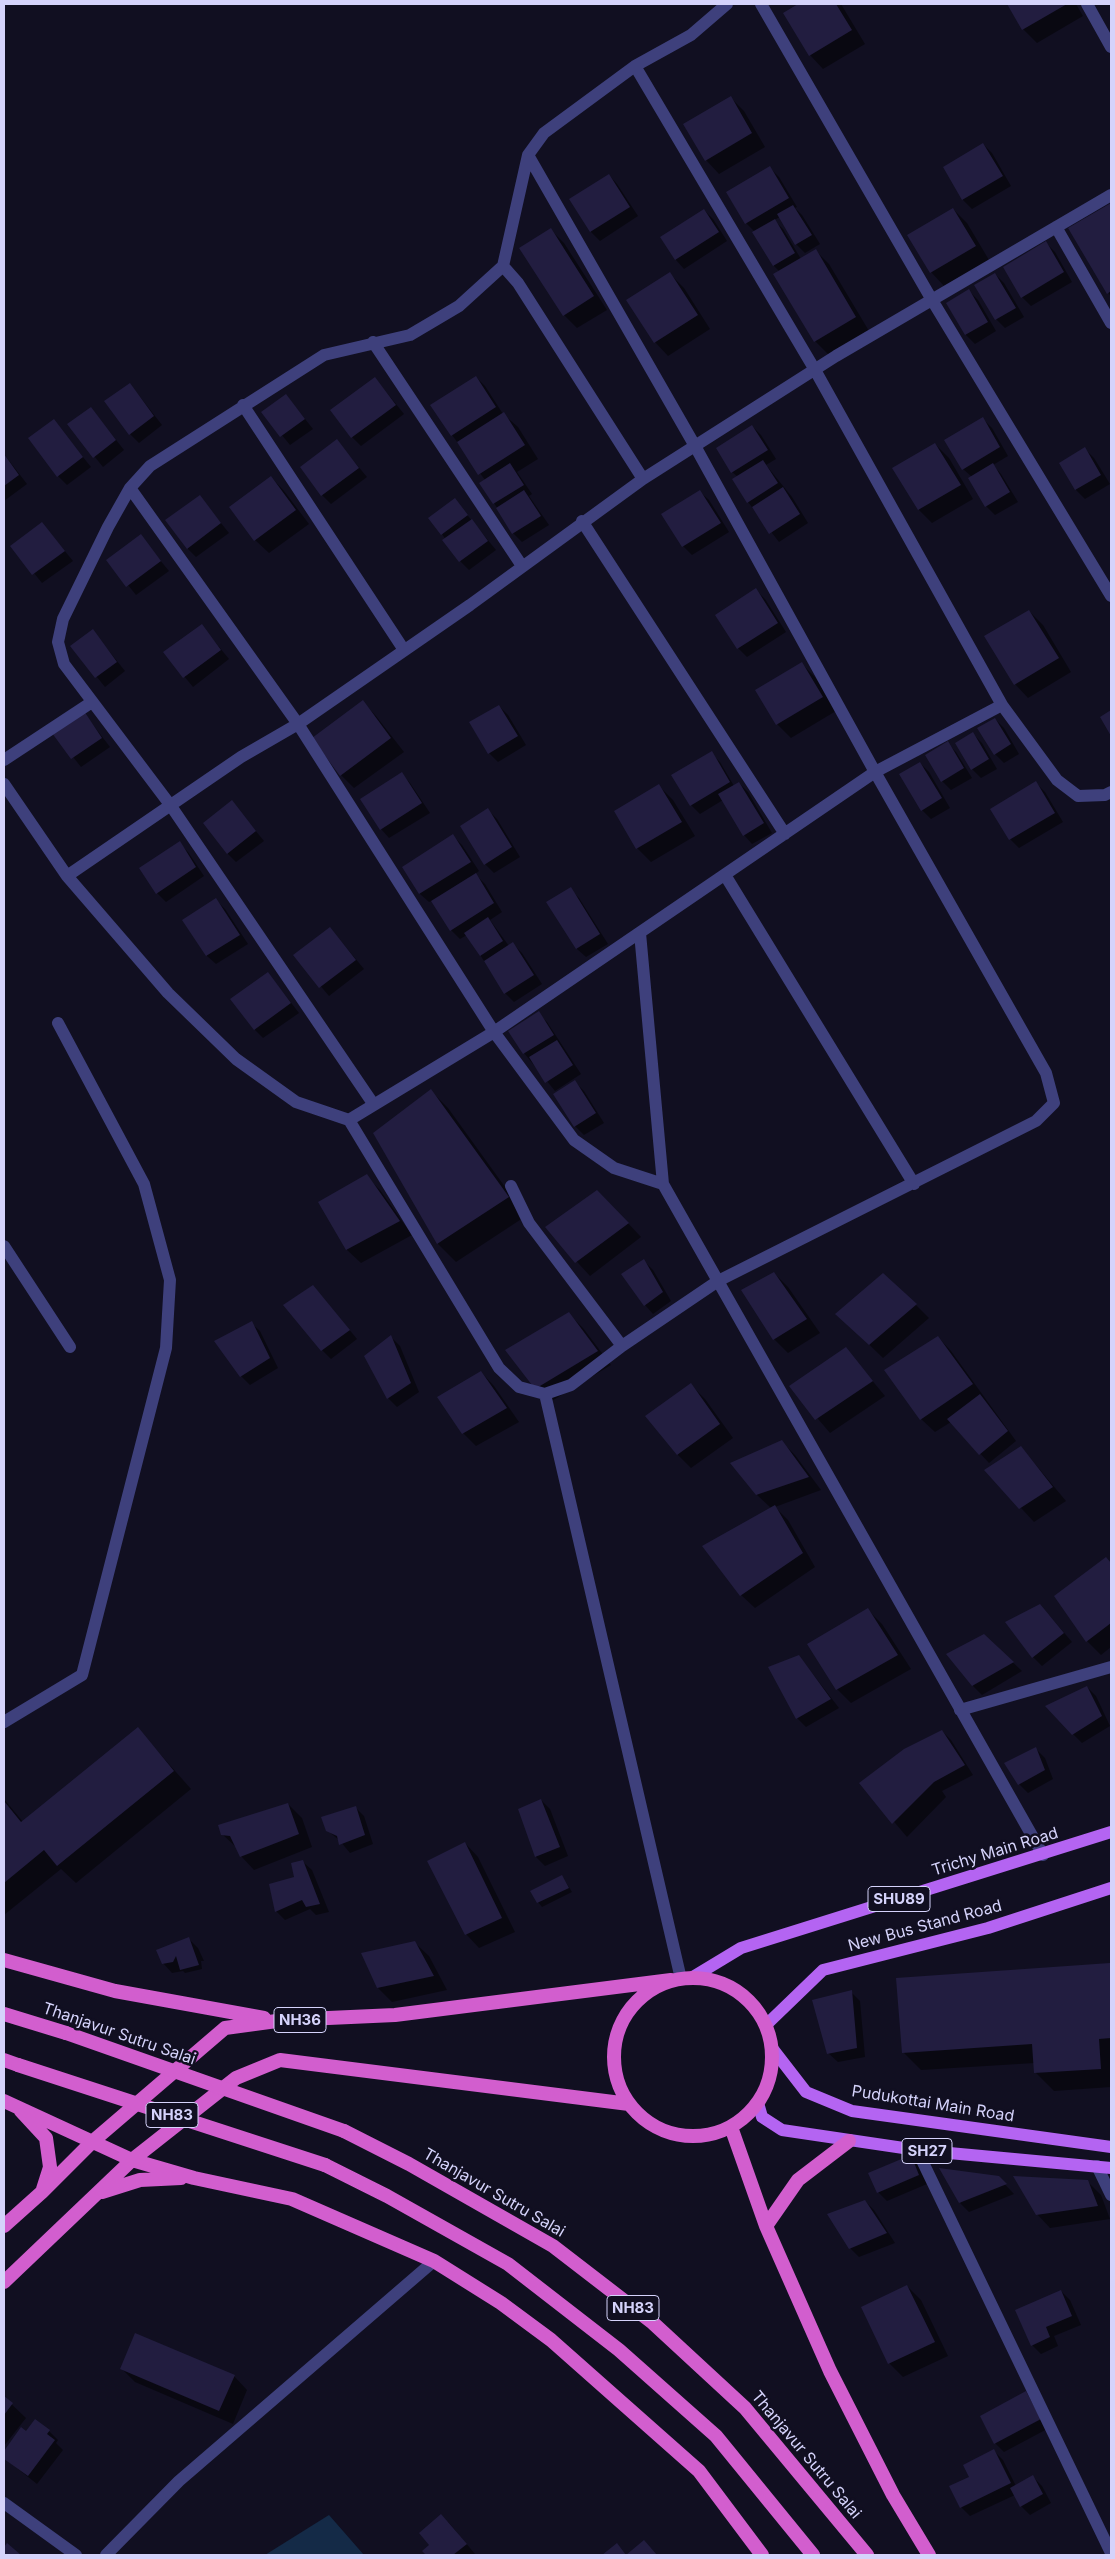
<!DOCTYPE html>
<html>
<head>
<meta charset="utf-8">
<style>
  body { margin:0 }
  #map { position:relative; width:1115px; height:2559px; overflow:hidden; background:#110f21; font-family:Inter,sans-serif }
  canvas { display:block }
  .frame { position:absolute; inset:0; border:5px solid #d5d3fb; pointer-events:none }
</style>
</head>
<body>
<div id="map">
<canvas width="1115" height="2559"></canvas>
<div class="frame"></div>
</div>
<script>
const g = document.querySelector('canvas').getContext('2d');
g.lineJoin = 'round';
function fill(path, color) { g.fillStyle = color; g.fill(path, 'evenodd'); }
const toPath = rows => new Path2D(rows.map(r => 'M' + r).join(''));
function trace(path, color, width, dash) { g.strokeStyle = color; g.lineWidth = width; g.lineCap = dash ? 'butt' : 'round'; g.setLineDash(dash || []); g.stroke(path); }
function label(font, color, halo, rows, align = 'center') {
  g.font = font + ' Inter,sans-serif'; g.lineWidth = 5; g.setLineDash([]); g.textBaseline = 'middle'; g.strokeStyle = halo; g.fillStyle = color; for (const [text, x, y, turn = 0] of rows) {
    g.save(); g.translate(x, y); g.rotate((+turn || 0) * Math.PI / 180); g.textAlign = isNaN(turn) ? turn : align; if (halo) g.strokeText(text, 0, 0); g.fillText(text, 0, 0); g.restore();
  }
}
fill(toPath([
  [329,2515,364,2555,265,2555]
]), '#142a47');
fill(toPath([
  [801,4,841,4,865,44,823,69,810,55,785,13],
  [1008,4,1076,4,1083,16,1037,43,1023,29],
  [730,97,744,111,765,147,719,174,706,160],
  [983,144,992,153,1011,186,972,209,963,200,944,167],
  [770,168,779,177,797,207,795,208,802,215,820,244,805,253,796,244,780,217,774,220,783,229,801,259,815,250,829,264,869,331,829,355,815,341,775,274,780,272,774,266,755,232,746,223],
  [609,175,617,184,638,216,600,241,591,232,570,200],
  [1111,204,1111,297,1069,229],
  [953,209,967,223,989,260,944,286,931,272],
  [704,210,713,219,727,241,684,269,676,260,661,238],
  [551,230,564,243,607,310,577,328,564,315],
  [1046,243,1055,252,1072,282,1031,306,1022,297],
  [670,274,684,288,710,329,668,356,655,342],
  [995,274,1004,283,1024,317,1005,328,996,319],
  [969,291,978,300,996,331,975,344,966,335,947,304],
  [476,377,485,386,503,414,518,427,538,459,517,472,532,494,529,496,549,525,522,542,513,533,494,503,485,480,452,435],
  [375,378,404,414,361,446,352,437],
  [130,384,162,425,139,443,130,434],
  [286,395,313,429,290,445,263,412],
  [91,408,124,450,103,467,69,425],
  [983,419,992,428,1008,456,993,465,1001,474,1018,502,995,515,986,506,969,479,972,477,963,469],
  [54,421,91,467,67,485,58,476],
  [752,426,761,435,776,459,766,465,792,497,808,523,779,542,748,502,738,477,732,472],
  [337,441,367,477,331,504,322,495],
  [935,444,949,458,973,499,932,523,919,510],
  [1085,449,1094,458,1110,484,1085,499,1076,490,1060,463],
  [4,454,27,484,4,501],
  [271,477,284,491,309,524,269,553,255,540],
  [700,492,709,500,729,532,692,555,683,546],
  [199,496,229,533,196,557,187,548],
  [455,500,496,550,469,570,460,561,442,534],
  [42,523,73,561,42,583,12,546],
  [140,536,169,571,136,595,108,560],
  [756,590,765,599,786,632,747,657,738,648,717,615],
  [1029,611,1043,625,1071,672,1028,698,1015,684],
  [202,626,229,659,193,687,165,653],
  [93,631,125,671,105,687,72,646],
  [801,663,815,677,836,711,791,738,777,724],
  [363,702,376,716,404,752,354,788,341,775],
  [499,706,508,715,526,745,498,762,489,753],
  [84,713,110,747,81,767,54,733],
  [995,719,1004,728,1019,754,1004,763,995,754],
  [973,734,982,743,997,769,981,778,972,769],
  [947,743,956,752,972,778,951,790,942,781],
  [711,753,720,762,734,786,739,783,748,792,772,833,752,844,744,835,723,800,700,814,691,805],
  [920,763,929,772,950,808,931,819,922,810],
  [402,774,410,783,430,813,389,838,381,829],
  [1036,783,1045,792,1063,822,1019,848,1010,839],
  [659,786,673,800,695,836,651,862,637,848],
  [232,802,264,841,236,862,227,853],
  [488,810,497,819,520,857,494,873,485,864],
  [453,836,462,845,479,871,475,874,485,884,502,912,490,920,509,946,513,944,522,953,542,984,514,1002,505,993,467,935,460,939,451,930,432,901,429,902,420,894,404,867],
  [179,843,188,852,204,876,166,902,157,893],
  [570,889,579,898,608,944,586,957,577,949,548,903],
  [216,900,225,909,248,944,216,964,207,956,184,920],
  [330,928,364,969,329,996,295,956],
  [268,973,299,1013,263,1038,255,1030],
  [538,1013,547,1022,581,1074,555,1091,524,1053],
  [575,1082,584,1091,604,1123,584,1135,575,1126],
  [430,1090,448,1108,526,1216,456,1262,438,1244,374,1134],
  [366,1176,380,1190,412,1235,361,1263,347,1250,320,1202],
  [611,1205,641,1237,590,1276,546,1228],
  [644,1261,653,1270,671,1301,653,1314,645,1305],
  [774,1273,788,1287,820,1333,788,1353,774,1339],
  [321,1295,357,1339,331,1359,322,1350],
  [916,1305,929,1318,883,1358,851,1327],
  [569,1314,583,1328,611,1365,550,1402,536,1388],
  [251,1323,260,1331,278,1368,250,1385,241,1376],
  [391,1337,400,1346,419,1392,397,1407,388,1398],
  [938,1337,951,1351,1016,1441,989,1463,951,1422,935,1432,921,1419],
  [846,1349,885,1396,830,1433,790,1386],
  [481,1372,494,1386,519,1422,476,1446,463,1433],
  [691,1385,705,1399,733,1438,691,1468,677,1454],
  [782,1442,795,1455,821,1490,775,1507,788,1520,815,1567,755,1608,741,1595,771,1508,757,1495],
  [1021,1447,1066,1501,1034,1522,986,1470],
  [1106,1559,1111,1564,1111,1647,1101,1655,1087,1641,1056,1596],
  [868,1610,882,1624,911,1669,851,1703,837,1689],
  [1049,1615,1072,1642,1042,1666,1033,1657],
  [984,1635,1022,1671,982,1695,973,1686],
  [799,1656,839,1708,806,1727,797,1718],
  [1087,1687,1096,1696,1110,1726,1082,1743,1073,1734],
  [138,1729,191,1789,76,1883,61,1869,4,1915,4,1799,23,1822],
  [942,1731,951,1740,973,1775,942,1791,946,1797,907,1837,861,1783],
  [1036,1749,1045,1758,1053,1779,1028,1793,1019,1784],
  [541,1800,550,1809,568,1856,545,1866,536,1857,520,1809],
  [288,1804,302,1818,312,1847,254,1870,241,1856,237,1848,222,1834],
  [355,1807,364,1816,373,1844,350,1853,340,1841,327,1830],
  [465,1843,478,1857,515,1932,479,1948,466,1934],
  [302,1861,312,1870,329,1912,316,1915,310,1909,285,1920,276,1911],
  [562,1876,572,1892,542,1907,538,1902],
  [189,1939,198,1948,204,1961,201,1961,202,1969,185,1973,183,1971,172,1973,163,1963],
  [415,1943,429,1956,447,1990,392,2002,378,1988],
  [1109,1965,1111,1967,1111,2087,1054,2091,1035,2072,1035,2063,921,2070,903,2052],
  [851,1992,860,2001,865,2057,838,2062,828,2053],
  [911,2157,920,2166,927,2184,887,2201,878,2192],
  [998,2177,1014,2194,969,2212,960,2203],
  [1087,2181,1101,2195,1110,2219,1050,2228,1037,2214],
  [865,2201,874,2210,895,2243,859,2257,850,2248],
  [907,2286,921,2300,948,2356,903,2377,889,2363,862,2307],
  [1061,2291,1070,2300,1081,2325,1054,2336,1058,2346,1041,2354,1032,2345],
  [121,2368,234,2376,247,2390,233,2424,135,2382],
  [1026,2393,1049,2428,1004,2452,995,2443],
  [4,2397,26,2418,4,2446],
  [22,2429,26,2433,49,2431,58,2440,56,2443,63,2450,37,2484,4,2458,4,2453],
  [994,2451,1003,2460,1016,2486,1033,2477,1042,2486,1051,2503,1030,2515,1021,2506,1015,2495,970,2516,961,2507,951,2487,971,2478],
  [441,2515,450,2524,475,2554,427,2555,424,2551,431,2545]
]), '#0007');
fill(toPath([
  [798,4,836,4,852,30,809,56,783,13],
  [1007,4,1067,4,1022,30],
  [731,96,752,133,705,161,683,124],
  [983,143,1003,176,962,200,943,167],
  [770,166,789,198,745,224,726,192],
  [609,174,630,207,590,232,569,199],
  [1111,203,1111,291,1107,294,1068,228],
  [793,205,812,235,795,245,777,214],
  [953,208,976,246,930,273,907,235],
  [704,209,719,232,675,260,660,237],
  [775,219,795,253,773,266,752,232],
  [551,228,594,296,563,316,519,248],
  [1046,241,1064,272,1021,298,1003,267],
  [816,249,856,317,814,342,773,274],
  [670,272,698,315,654,343,626,300],
  [995,273,1016,308,995,320,974,285],
  [969,289,988,322,965,335,946,303],
  [476,376,496,407,451,436,430,405],
  [375,377,396,405,351,438,330,410],
  [130,383,154,416,129,435,104,401],
  [286,394,305,419,280,437,261,412],
  [91,407,116,440,93,458,67,424],
  [504,412,525,445,478,475,457,442],
  [983,417,1000,447,962,470,944,440],
  [54,419,83,457,57,477,28,438],
  [752,425,768,450,731,473,716,448],
  [337,439,359,468,321,496,300,467],
  [935,443,961,485,918,510,892,468],
  [1085,447,1101,475,1075,490,1059,463],
  [4,454,19,475,4,486],
  [763,460,778,483,747,503,732,479],
  [510,463,524,485,493,504,479,483],
  [993,463,1010,492,985,507,968,478],
  [271,476,296,510,254,541,229,507],
  [783,487,800,514,769,534,752,507],
  [524,490,541,516,512,534,496,508],
  [700,490,721,523,682,547,661,514],
  [200,495,221,523,187,549,165,520],
  [455,498,468,515,441,535,428,518],
  [472,519,488,541,459,562,442,540],
  [42,522,65,551,32,575,10,546],
  [141,534,161,561,126,587,106,560],
  [756,588,778,623,737,649,715,615],
  [1029,610,1059,658,1014,685,984,636],
  [202,624,221,650,183,678,163,652],
  [93,629,117,662,95,678,70,646],
  [802,662,823,697,776,725,755,690],
  [363,700,391,738,340,776,312,738],
  [499,705,518,736,488,754,469,722],
  [1111,710,1111,736,1100,717],
  [84,711,102,738,71,759,52,733],
  [995,718,1011,744,994,755,977,728],
  [973,732,989,759,971,770,955,743],
  [948,741,964,768,941,782,925,755],
  [712,751,730,782,690,806,671,775],
  [920,762,942,798,921,811,899,774],
  [402,772,422,803,380,830,360,799],
  [1036,781,1055,813,1009,840,990,809],
  [739,782,764,823,743,836,718,794],
  [659,784,682,822,636,849,614,811],
  [232,800,256,831,227,854,203,823],
  [488,808,512,847,484,865,460,826],
  [453,834,471,862,419,894,402,867],
  [180,841,196,867,156,894,139,868],
  [476,873,494,903,450,931,431,901],
  [571,887,600,934,576,949,546,902],
  [216,898,240,935,206,956,182,920],
  [488,917,503,941,480,956,464,933],
  [330,927,356,960,319,988,293,955],
  [513,942,534,975,504,994,484,961],
  [268,972,291,1003,254,1030,230,999],
  [539,1011,554,1035,523,1054,508,1031],
  [557,1040,573,1065,545,1083,529,1057],
  [575,1080,596,1113,574,1127,553,1094],
  [431,1089,509,1197,437,1244,373,1133],
  [367,1174,400,1221,346,1250,318,1202],
  [597,1190,629,1223,575,1263,545,1227],
  [644,1259,663,1292,644,1306,621,1274],
  [774,1272,807,1319,773,1340,741,1290],
  [883,1273,917,1304,869,1345,835,1314],
  [313,1285,350,1330,321,1351,283,1305],
  [569,1312,598,1351,535,1389,505,1350],
  [252,1321,270,1358,240,1377,214,1341],
  [391,1335,411,1383,387,1399,364,1356],
  [938,1336,973,1384,920,1420,884,1370],
  [846,1347,873,1381,815,1420,789,1386],
  [481,1371,507,1408,462,1434,437,1397],
  [691,1383,720,1424,677,1455,645,1416],
  [980,1394,1008,1431,979,1455,947,1419],
  [782,1440,809,1477,756,1495,730,1463],
  [1021,1446,1053,1487,1019,1509,984,1470],
  [775,1505,803,1553,740,1596,702,1546],
  [1106,1557,1111,1563,1111,1623,1086,1642,1054,1596],
  [1040,1604,1064,1633,1032,1658,1005,1622],
  [868,1608,898,1655,836,1690,807,1644],
  [984,1634,1014,1662,972,1686,946,1654],
  [799,1655,831,1699,796,1719,768,1667],
  [1087,1686,1102,1716,1072,1735,1045,1706],
  [138,1727,174,1771,57,1866,44,1850,4,1883,4,1801,21,1822],
  [942,1730,965,1765,934,1782,892,1824,859,1783,904,1749],
  [1036,1747,1045,1770,1018,1785,1004,1763],
  [541,1799,560,1847,535,1857,518,1809],
  [288,1803,299,1834,240,1857,230,1836,221,1835,218,1825],
  [356,1806,365,1835,339,1845,337,1836,326,1831,321,1817],
  [465,1842,502,1918,465,1935,427,1861],
  [303,1860,320,1904,306,1907,302,1900,275,1912,269,1884,294,1877,291,1863],
  [562,1875,569,1888,537,1903,530,1891],
  [189,1937,199,1965,180,1970,176,1956,173,1962,162,1964,156,1950],
  [415,1941,434,1976,377,1988,361,1953],
  [1110,1963,1111,2038,1099,2039,1101,2069,1034,2073,1032,2044,902,2053,896,1978],
  [852,1990,857,2048,827,2054,812,2000],
  [911,2155,919,2175,877,2193,868,2173],
  [939,2168,999,2176,1007,2184,959,2203],
  [1013,2176,1088,2180,1098,2206,1036,2215],
  [865,2200,887,2233,849,2249,827,2214],
  [907,2285,935,2342,888,2364,861,2307],
  [1061,2290,1072,2316,1046,2327,1050,2337,1031,2346,1015,2310],
  [135,2333,235,2375,219,2411,120,2369],
  [1026,2391,1041,2419,994,2444,980,2416],
  [4,2396,13,2403,4,2415],
  [35,2419,50,2430,47,2434,55,2440,28,2476,4,2459,4,2451,21,2427,26,2431],
  [994,2449,1011,2483,960,2508,949,2486,969,2477,963,2465],
  [1033,2475,1043,2494,1020,2507,1010,2488],
  [441,2514,467,2544,453,2555,426,2555,422,2551,429,2545,419,2533],
  [644,2540,657,2555,602,2555,617,2543,626,2555],
  [7,2543,21,2555,4,2555,4,2547]
]), '#221d40');
trace(toPath([
  [761,4,932,300,1111,596],
  [1087,4,1111,47],
  [635,66,815,370,1002,705],
  [1056,227,1111,323],
  [503,266,518,283,643,479],
  [373,342,522,566],
  [243,405,404,650],
  [130,488,298,724,494,1032,574,1140,614,1168,663,1184],
  [582,521,785,834],
  [4,760,92,702],
  [4,784,67,876,168,993,236,1059,296,1102,349,1120,494,1032,875,772,1002,705,1057,780,1078,796,1105,795,1111,792],
  [725,875,914,1184],
  [67,876,241,757,298,724,470,605,643,479,836,356,1111,195],
  [640,933,663,1184,1043,1855],
  [374,1105,171,806,64,664,58,642,63,619,108,527,130,488,150,466,324,355,410,335,459,306,503,266,528,155,544,133,635,66,691,35,727,4],
  [349,1120,499,1368,519,1387,545,1394,571,1385,622,1346,718,1281,1036,1121,1054,1103,1046,1073,875,772,695,446,528,155],
  [511,1186,529,1223,622,1346],
  [4,1246,70,1347],
  [545,1394,681,1979],
  [960,1710,1111,1667],
  [4,1722,82,1675,166,1348,170,1280,144,1184,58,1023],
  [917,2150,1111,2553],
  [1097,2166,1111,2195],
  [4,2503,76,2555],
  [106,2555,179,2481,434,2261]
]), '#3e407c', 12);
trace(toPath([
  [693,1977,741,1948,1111,1832],
  [766,2025,823,1970,988,1928,1111,1888],
  [772,2048,806,2092,852,2111,1111,2147],
  [758,2103,762,2117,782,2130,917,2150,1111,2168]
]), '#b464f2', 12);
trace(toPath([
  [4,1960,115,1991,264,2018],
  '614 2057a79 79 0 1 1 158 0a79 79 0 1 1-158 0Z',
  [4,2014,66,2033],
  [4,2060,18,2065],
  [4,2101,132,2160,194,2178,292,2199,434,2261,501,2303,551,2340,699,2471,762,2555],
  [21,2111,46,2138,50,2167,43,2189],
  [731,2127,766,2226,830,2371,893,2495,929,2555],
  [344,2131,409,2164,553,2246,653,2323,745,2408,867,2555],
  [325,2165,387,2196,508,2264,619,2350,716,2436,813,2555],
  [102,2192,140,2180,181,2178],
  [4,2226,42,2192,92,2142,225,2028,284,2020,395,2015,671,1980],
  [766,2226,798,2180,849,2141],
  [4,2282,132,2160,236,2078,280,2060,629,2104]
]), '#d25ece', 14);
trace(toPath([
  [66,2033,344,2131],
  [18,2065,325,2165]
]), '#d25ece', 14);
for (const [x, y, w] of [
  [899,1899,62],
  [300,2020,52],
  [172,2115,52],
  [927,2151,50],
  [633,2308,52]
]) { const box = new Path2D(); box.roundRect(x - w / 2, y - 12.5, w, 25, 4); g.fillStyle = '#110f21'; g.fill(box); trace(box, '#d5d3fb', 1); }
label('bold 15px', '#d5d3fb', null, [
  ["SHU89",899,1899],
  ["NH36",300,2020],
  ["NH83",172,2115],
  ["SH27",927,2151],
  ["NH83",633,2308]
]);
label('16px', '#d5d3fb', '#110f21', [
  ["Trichy Main Road",995,1852,-17],
  ["New Bus Stand Road",925,1926,-15],
  ["Thanjavur Sutru Salai",119,2034,19],
  ["Pudukottai Main Road",933,2104,9],
  ["Thanjavur Sutru Salai",494,2193,30],
  ["Thanjavur Sutru Salai",806,2455,50]
]);
</script>
</body>
</html>
